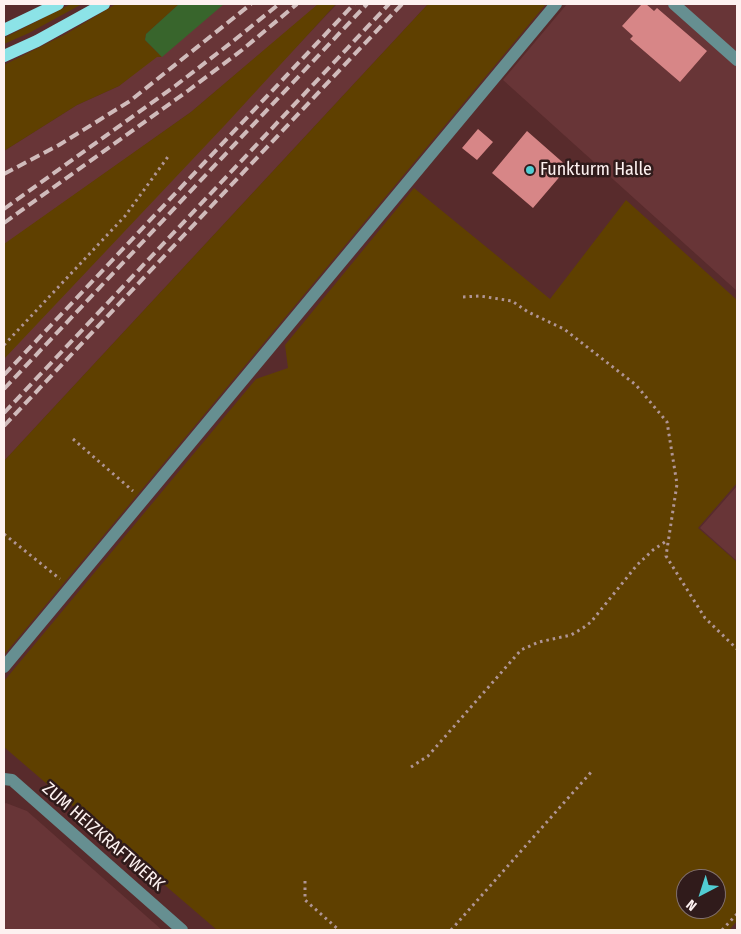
<!DOCTYPE html>
<html>
<head>
<meta charset="utf-8">
<style>
  body { margin:0 }
  #map { position:relative; width:741px; height:934px; overflow:hidden; background:#582b2c; font-family:"Fira Sans Condensed",sans-serif }
  canvas { display:block }
  .frame { position:absolute; inset:0; border:5px solid #fdf1f0; pointer-events:none }
  .north { position:absolute; left:676px; top:869px; width:50px; height:50px; box-sizing:border-box; background:#301b1b; border:1px solid #827170; border-radius:50%; rotate:220deg; font-size:14px; font-weight:700; line-height:20px; text-align:center; color:#fdf1f0 }
  .north::after { content:''; display:block; margin:auto; width:18px; height:22px; background:#51ccd2; clip-path:polygon(50% 0,100% 100%,50% 72%,0 100%) }
</style>
</head>
<body>
<div id="map">
<canvas width="741" height="934"></canvas>
<div class="frame"></div>
<div class="north">N</div>
</div>
<script>
const g = document.querySelector('canvas').getContext('2d');
g.lineJoin = 'round';
function fill(path, color) { g.fillStyle = color; g.fill(path, 'evenodd'); }
const toPath = rows => new Path2D(rows.map(r => 'M' + r).join(''));
function trace(path, color, width, dash) { g.strokeStyle = color; g.lineWidth = width; g.lineCap = dash ? 'butt' : 'round'; g.setLineDash(dash || []); g.stroke(path); }
function label(font, color, halo, rows, align = 'center') {
  g.font = font + ' "Fira Sans Condensed",sans-serif'; g.lineWidth = 5; g.setLineDash([]); g.textBaseline = 'middle'; g.strokeStyle = halo; g.fillStyle = color; for (const [text, x, y, turn = 0] of rows) {
    g.save(); g.translate(x, y); g.rotate((+turn || 0) * Math.PI / 180); g.textAlign = isNaN(turn) ? turn : align; if (halo) g.strokeText(text, 0, 0); g.fillText(text, 0, 0); g.restore();
  }
}
fill(toPath([
  [219,4,319,4,191,112,4,245,4,151,77,105,119,86],
  [337,4,428,4,4,461,4,355],
  [567,4,737,4,737,291,503,80],
  [737,486,737,561,700,528],
  [6,803,27,811,162,930,4,930,4,804]
]), '#683537');
fill(toPath([
  [71,4,82,4,29,33,4,44,4,38],
  [116,4,179,4,146,34,145,40,162,57,157,57,119,86,77,105,4,151,4,65,66,34],
  [318,4,336,4,225,125,4,359,4,244,191,112],
  [428,4,546,4,4,655,4,461],
  [414,188,550,299,626,200,737,300,737,483,698,528,737,562,737,921,729,930,217,930,4,747,4,681,256,379,288,368,285,345],
  [686,879,716,879,716,909,686,909]
]), '#5f4000');
fill(toPath([
  [179,4,224,4,162,57,145,40,146,34]
]), '#38652c');
fill(toPath([
  [642,4,646,4,654,11,657,8,707,51,680,82,630,39,633,36,622,26],
  [478,129,493,142,477,160,462,148],
  [527,131,568,167,533,208,492,173]
]), '#d78687');
trace(toPath([
  [463,297,480,296,512,301,528,312,564,329,636,385,667,422,677,484,666,556,705,618,737,649],
  [4,345,125,216,170,154],
  [73,439,133,491],
  [4,534,60,579],
  [411,767,428,756,521,650,539,642,571,635,583,628,591,622,637,565,653,550,668,540],
  [305,881,305,900,339,930],
  [451,930,593,770],
  [722,930,737,914]
]), '#b09595', 3, [2.5, 4]);
trace(toPath([
  [674,4,737,60],
  [4,667,556,4],
  [4,779,12,780,182,930]
]), '#668f91', 12);
trace(toPath([
  [4,30,58,4],
  [4,56,37,41,104,4]
]), '#8ce3e7', 12);
trace(toPath([
  [4,174,59,145,130,101,251,4],
  [4,209,175,86,232,42,279,4],
  [4,223,189,90,242,50,297,4],
  [4,375,354,4],
  [4,389,367,4],
  [4,413,389,4],
  [4,426,402,4]
]), '#d0bbbb', 4, [10, 5]);
for (const [x, y, r, color] of [
  [530,170,5,"#51ccd2"]
]) { const dot = new Path2D(); dot.arc(x, y, r, 0, 2 * Math.PI); g.fillStyle = color; g.fill(dot); trace(dot, '#301b1b', 2); }
label('18px', '#fdf1f0', '#301b1b', [
  ["Funkturm Halle",540,170]
], 'left');
label('18px', '#fdf1f0', '#301b1b', [
  ["ZUM HEIZKRAFTWERK",103,837,41]
]);
</script>
</body>
</html>
